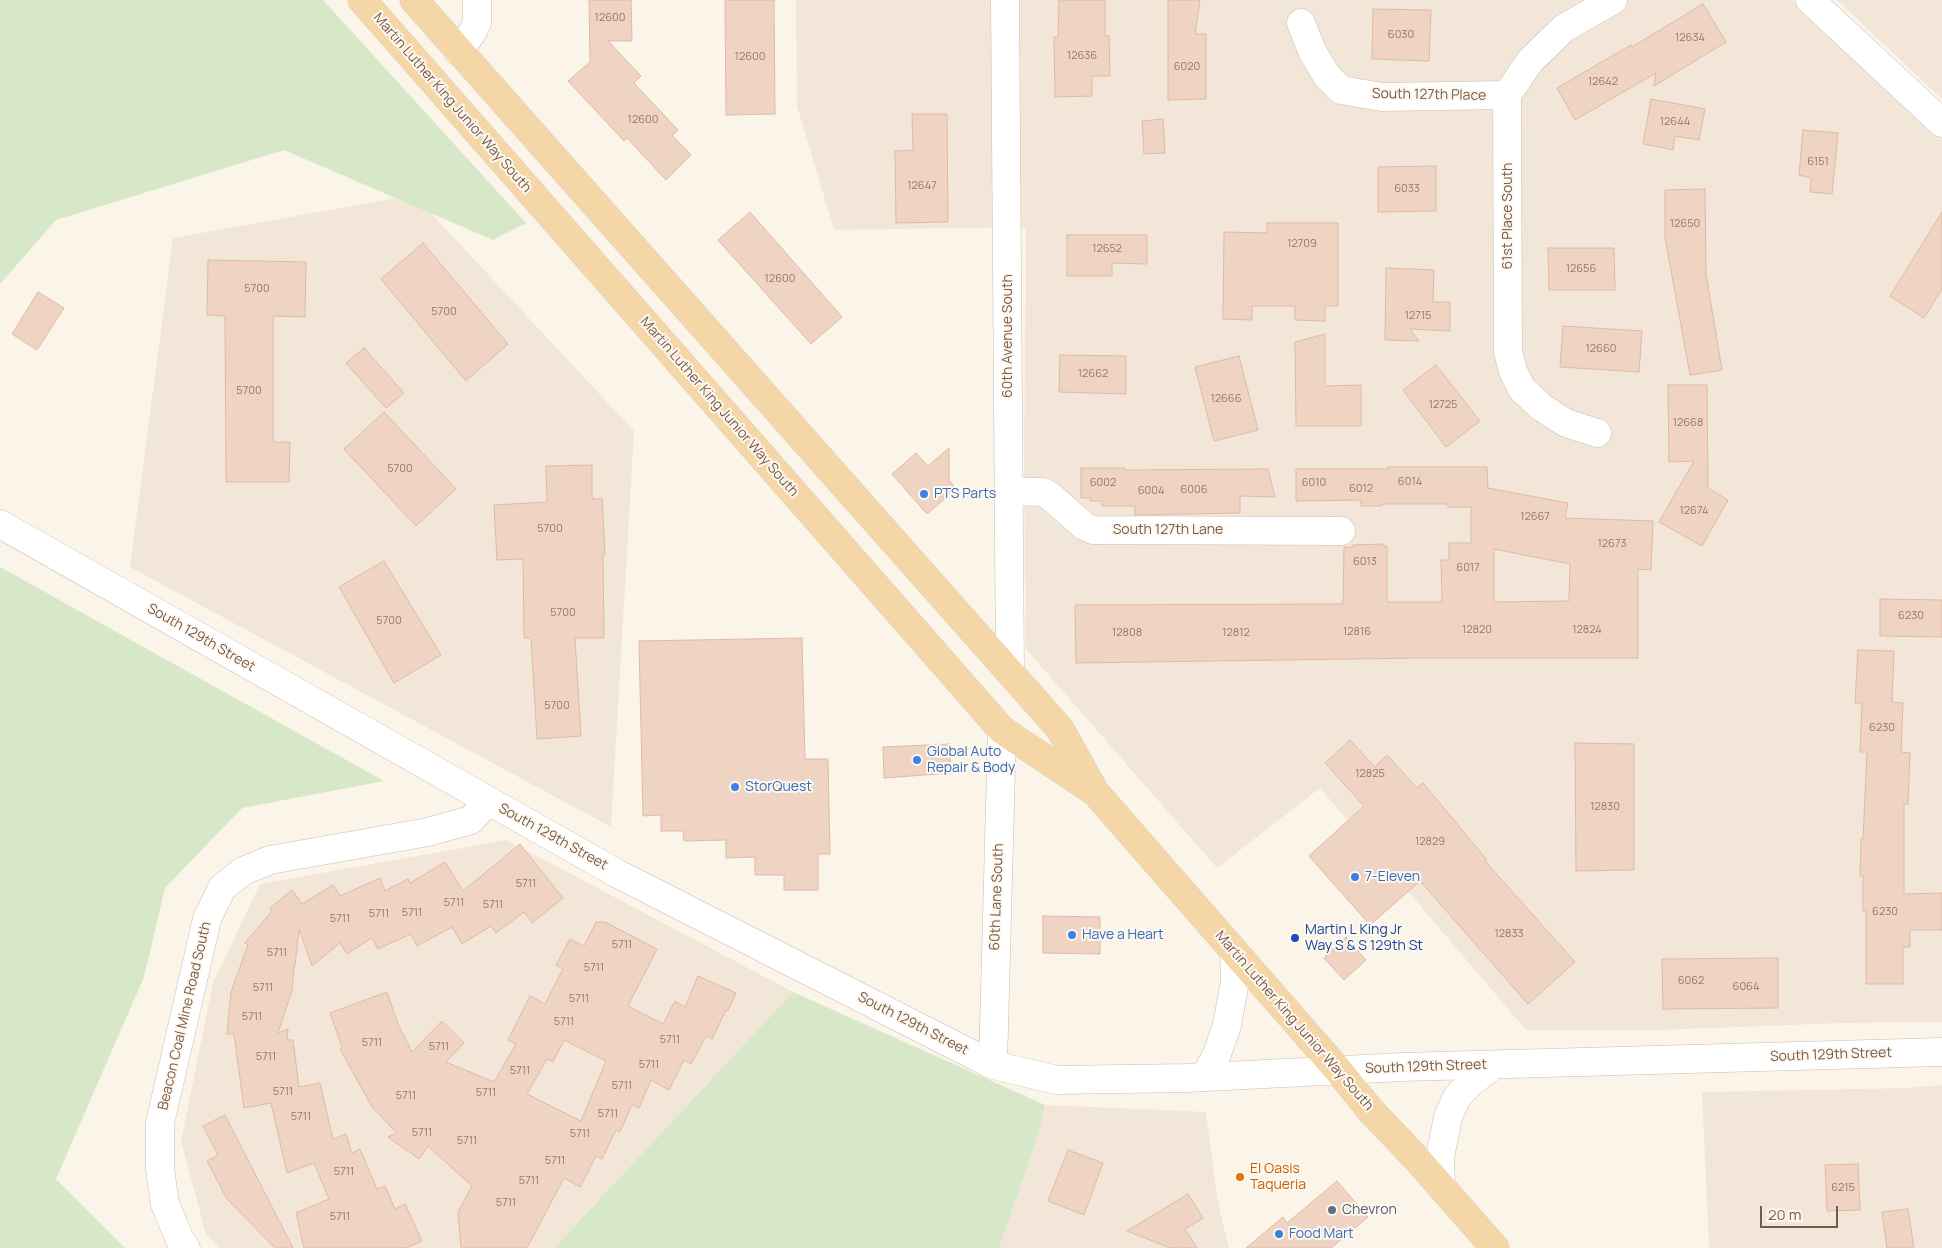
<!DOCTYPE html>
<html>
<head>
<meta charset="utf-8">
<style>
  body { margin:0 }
  #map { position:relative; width:1942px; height:1248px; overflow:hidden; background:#fbf4e9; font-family:Manrope,sans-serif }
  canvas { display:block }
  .scale { position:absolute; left:1760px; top:1206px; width:78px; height:22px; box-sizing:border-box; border:2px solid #745b4e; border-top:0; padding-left:6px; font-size:15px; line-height:18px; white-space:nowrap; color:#745b4e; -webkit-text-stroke:4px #fef8ef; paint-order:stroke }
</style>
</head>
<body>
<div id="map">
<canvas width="1942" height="1248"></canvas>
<div class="scale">20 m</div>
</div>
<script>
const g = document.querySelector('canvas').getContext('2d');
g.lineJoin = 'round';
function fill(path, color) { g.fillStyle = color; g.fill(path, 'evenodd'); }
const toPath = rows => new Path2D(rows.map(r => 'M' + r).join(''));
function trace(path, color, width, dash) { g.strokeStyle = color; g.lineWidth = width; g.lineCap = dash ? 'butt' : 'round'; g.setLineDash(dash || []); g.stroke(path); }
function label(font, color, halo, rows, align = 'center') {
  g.font = font + ' Manrope,sans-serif'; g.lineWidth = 4; g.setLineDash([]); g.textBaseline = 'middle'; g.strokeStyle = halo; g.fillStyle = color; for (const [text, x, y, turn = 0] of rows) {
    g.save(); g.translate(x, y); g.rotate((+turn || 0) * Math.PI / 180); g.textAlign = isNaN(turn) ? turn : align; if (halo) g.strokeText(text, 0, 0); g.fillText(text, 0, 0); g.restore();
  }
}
fill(toPath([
  [796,0,1793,0,1942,139,1942,1022,1842,1023,1658,1030,1526,1030,1320,788,1217,868,1026,649,1024,465,1026,227,834,230,797,106],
  [1837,0,1942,0,1942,99],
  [414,195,634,431,611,827,130,567,173,238],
  [507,840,793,992,554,1248,220,1248,206,1234,181,1141,213,983,260,884],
  [1942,1085,1942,1248,1709,1248,1702,1092,1909,1088],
  [1045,1105,1206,1112,1217,1198,1229,1248,999,1248,1039,1133]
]), '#f2e6d8');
fill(toPath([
  [0,0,323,0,526,223,493,240,284,150,56,220,0,284],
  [0,567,384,781,242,808,165,888,144,977,56,1179,125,1248,0,1248],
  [793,992,1045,1105,1039,1133,999,1248,554,1248]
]), '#d6e8c8');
const building = toPath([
  [589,0,631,0,632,41,608,41,641,76,634,83,678,130,672,135,691,155,666,180,627,138,624,141,568,81,590,62,589,0],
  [725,0,774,0,775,114,726,115,725,0],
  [1059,0,1105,0,1105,36,1109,36,1110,76,1092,76,1092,96,1055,97,1054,37,1058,37,1059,0],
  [1168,0,1200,0,1195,34,1206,34,1206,99,1168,100,1168,0],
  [1703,4,1726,42,1654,86,1656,73,1575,120,1557,88,1631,45,1632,47,1703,4],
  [1373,9,1431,10,1429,61,1372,59,1373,9],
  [1651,99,1705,109,1699,140,1675,136,1673,150,1643,144,1651,99],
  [912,114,947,114,948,222,896,223,895,151,913,150,912,114],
  [1163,119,1165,153,1144,154,1142,121,1163,119],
  [1803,130,1838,133,1832,194,1810,192,1811,178,1799,175,1803,130],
  [1436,166,1436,211,1378,212,1378,167,1436,166],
  [1705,189,1706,274,1722,370,1690,375,1665,237,1665,190,1705,189],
  [750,212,842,317,811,344,718,240,750,212],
  [1942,212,1942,289,1924,318,1890,296,1942,212],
  [1267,223,1338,223,1338,306,1325,306,1325,321,1295,320,1295,306,1252,306,1252,320,1223,319,1224,232,1267,233,1267,223],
  [1067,235,1147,235,1147,264,1112,263,1112,276,1067,276,1067,235],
  [423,243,508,344,466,381,381,279,423,243],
  [1548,248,1614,248,1615,290,1549,290,1548,248],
  [208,260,306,262,305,317,273,316,273,442,290,442,289,482,226,482,225,316,207,315,208,260],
  [1386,268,1434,270,1433,302,1450,302,1450,331,1410,329,1419,341,1385,340,1386,268],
  [38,292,64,308,37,350,12,334,38,292],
  [1563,326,1642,331,1639,372,1560,367,1563,326],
  [1325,334,1325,386,1361,385,1361,426,1296,426,1295,342,1325,334],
  [364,348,404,393,386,408,346,363,364,348],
  [1060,355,1126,356,1126,394,1059,392,1060,355],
  [1239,356,1258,430,1214,441,1195,367,1239,356],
  [1436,365,1480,421,1446,447,1403,390,1436,365],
  [1668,385,1707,385,1708,488,1728,500,1702,546,1659,522,1694,461,1669,462,1668,385],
  [384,412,456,489,416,526,344,449,384,412],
  [949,448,949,480,956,489,927,514,892,474,916,453,928,466,949,448],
  [592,465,592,499,602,499,605,554,603,554,604,638,575,638,581,736,537,739,531,638,524,638,523,559,497,560,494,505,547,502,546,466,592,465],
  [1388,467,1487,467,1488,488,1568,503,1565,518,1653,521,1651,570,1638,569,1638,658,1419,658,1076,663,1075,605,1343,604,1344,547,1353,547,1353,545,1383,544,1383,546,1387,546,1387,602,1442,602,1441,560,1449,560,1449,543,1471,543,1471,507,1448,507,1448,504,1382,504,1382,506,1361,506,1361,500,1296,501,1296,469,1388,469,1388,467],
  [1494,549,1570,564,1569,601,1494,602,1494,549],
  [1081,468,1125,468,1125,470,1268,469,1275,497,1240,496,1240,513,1135,515,1135,506,1102,506,1102,501,1090,501,1090,498,1081,498,1081,468],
  [384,561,441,655,394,683,339,587,384,561],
  [1880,599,1942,600,1942,637,1880,636,1880,599],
  [802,638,805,759,828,759,830,854,818,854,818,890,784,890,784,875,755,875,755,857,726,858,726,840,684,841,683,831,661,831,661,815,643,816,639,641,802,638],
  [1858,650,1894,651,1892,702,1903,703,1901,752,1910,753,1908,804,1904,804,1904,894,1942,893,1942,930,1910,930,1910,947,1903,947,1903,984,1866,984,1866,911,1863,911,1863,876,1860,876,1861,839,1863,839,1867,752,1860,752,1862,703,1855,703,1858,650],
  [1350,740,1375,767,1387,755,1417,788,1423,783,1487,860,1485,861,1575,962,1528,1004,1420,881,1370,925,1309,856,1364,806,1325,763,1350,740],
  [1575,743,1634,744,1634,870,1576,871,1575,743],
  [949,744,951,773,884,778,883,747,949,744],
  [520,844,563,898,532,923,524,912,496,933,491,926,462,944,452,927,417,946,411,934,378,949,372,938,347,954,340,943,312,966,299,929,295,966,294,967,292,991,278,1033,288,1029,287,1040,293,1040,299,1087,320,1083,333,1139,346,1134,352,1153,360,1149,377,1189,385,1186,395,1209,405,1204,422,1241,406,1248,304,1248,296,1213,329,1199,314,1163,287,1173,271,1103,244,1108,234,1034,227,1034,231,992,248,945,245,943,272,911,270,908,292,890,302,904,333,885,340,896,380,878,385,891,408,879,410,883,445,862,463,891,520,844],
  [1043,916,1100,917,1100,954,1043,953,1043,916],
  [596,922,605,922,657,949,628,1006,663,1024,675,1001,685,1007,698,976,736,993,728,1011,726,1010,712,1039,706,1036,691,1064,684,1060,669,1090,651,1080,639,1108,632,1105,620,1132,616,1130,602,1159,596,1156,580,1187,564,1178,527,1248,461,1248,458,1212,472,1186,428,1146,419,1159,388,1137,397,1133,372,1107,340,1049,342,1047,330,1013,387,992,398,1024,412,1052,442,1021,464,1043,446,1062,494,1082,516,1044,508,1040,530,996,545,1004,563,969,556,965,570,939,584,946,596,922],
  [564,1040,606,1061,581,1121,527,1094,547,1059,553,1062,564,1040],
  [1346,937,1366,960,1344,980,1324,958,1346,937],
  [1778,958,1778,1008,1663,1009,1662,959,1778,958],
  [225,1115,293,1248,275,1248,227,1199,207,1161,218,1155,203,1126,225,1115],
  [1068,1150,1103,1163,1084,1215,1048,1201,1068,1150],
  [1858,1164,1860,1210,1827,1211,1825,1165,1858,1164],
  [1337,1181,1368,1217,1331,1248,1246,1248,1283,1217,1287,1223,1337,1181],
  [1188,1194,1203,1218,1185,1229,1197,1248,1170,1248,1127,1231,1188,1194],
  [1908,1209,1914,1248,1887,1248,1882,1212,1908,1209]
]);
fill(building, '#efd3c3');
trace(building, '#e0baa4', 1);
const minor = toPath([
  [1005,0,1010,672],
  [1810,0,1942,123],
  [1301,23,1312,51,1327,76,1341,90,1382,97,1507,95],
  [458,51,472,33,477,23,477,0],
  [1597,433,1566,423,1541,407,1522,389,1513,371,1508,352,1507,95,1530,61,1564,28,1613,0],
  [1009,491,1043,492,1050,496,1084,526,1093,530,1341,531],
  [0,524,618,874,993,1065,1057,1080,1187,1078,1402,1067,1942,1052],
  [993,1065,1002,730],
  [1205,1077,1217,1054,1227,1025,1235,981,1234,951],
  [1441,1187,1440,1157,1448,1117,1457,1097,1470,1083,1494,1065],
  [186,1248,180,1240,165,1204,160,1170,160,1123,207,919,222,888,243,871,270,860,428,832,471,820,488,801]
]);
const major = toPath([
  [362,0,1002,730,1092,790],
  [414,0,1060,729,1095,792,1338,1070,1371,1111,1416,1158,1495,1248]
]);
trace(minor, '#cdbcb0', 29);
trace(major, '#d8d1cd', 29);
trace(minor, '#fff', 28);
trace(major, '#f4d6a7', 28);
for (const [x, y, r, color] of [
  [924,494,5,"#3f7fe0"],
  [917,760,5,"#3f7fe0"],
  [735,787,5,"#3f7fe0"],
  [1355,877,5,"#3f7fe0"],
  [1072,935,5,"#3f7fe0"],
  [1295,938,5,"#1a4fb4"],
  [1240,1177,5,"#e8710a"],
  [1332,1210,5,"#5c6f8a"],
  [1279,1234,5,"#3f7fe0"]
]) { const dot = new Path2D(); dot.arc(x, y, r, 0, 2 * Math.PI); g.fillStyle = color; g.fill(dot); trace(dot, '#fef8ef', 2); }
label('11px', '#93796b', null, [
  ["12600",610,18],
  ["6030",1401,35],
  ["12634",1690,38],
  ["12636",1082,56],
  ["12600",750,57],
  ["6020",1187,67],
  ["12642",1603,82],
  ["12600",643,120],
  ["12644",1675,122],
  ["6151",1818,162],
  ["12647",922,186],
  ["6033",1407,189],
  ["12650",1685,224],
  ["12709",1302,244],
  ["12652",1107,249],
  ["12656",1581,269],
  ["12600",780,279],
  ["5700",257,289],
  ["5700",444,312],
  ["12715",1418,316],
  ["12660",1601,349],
  ["12662",1093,374],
  ["5700",249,391],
  ["12666",1226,399],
  ["12725",1443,405],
  ["12668",1688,423],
  ["5700",400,469],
  ["6014",1410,482],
  ["6002",1103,483],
  ["6010",1314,483],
  ["6012",1361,489],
  ["6006",1194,490],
  ["6004",1151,491],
  ["12674",1694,511],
  ["12667",1535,517],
  ["5700",550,529],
  ["12673",1612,544],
  ["6013",1365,562],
  ["6017",1468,568],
  ["5700",563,613],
  ["6230",1911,616],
  ["5700",389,621],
  ["12820",1477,630],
  ["12824",1587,630],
  ["12816",1357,632],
  ["12808",1127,633],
  ["12812",1236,633],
  ["5700",557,706],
  ["6230",1882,728],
  ["12825",1370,774],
  ["12830",1605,807],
  ["12829",1430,842],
  ["5711",526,884],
  ["5711",454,903],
  ["5711",493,905],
  ["6230",1885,912],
  ["5711",412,913],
  ["5711",379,914],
  ["5711",340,919],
  ["12833",1509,934],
  ["5711",622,945],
  ["5711",277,953],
  ["5711",594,968],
  ["6062",1691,981],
  ["6064",1746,987],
  ["5711",263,988],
  ["5711",579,999],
  ["5711",252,1017],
  ["5711",564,1022],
  ["5711",670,1040],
  ["5711",372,1043],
  ["5711",439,1047],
  ["5711",266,1057],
  ["5711",649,1065],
  ["5711",520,1071],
  ["5711",622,1086],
  ["5711",283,1092],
  ["5711",486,1093],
  ["5711",406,1096],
  ["5711",608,1114],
  ["5711",301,1117],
  ["5711",422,1133],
  ["5711",580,1134],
  ["5711",467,1141],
  ["5711",555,1161],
  ["5711",344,1172],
  ["5711",529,1181],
  ["6215",1843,1188],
  ["5711",506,1203],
  ["5711",340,1217]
]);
label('14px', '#745b4e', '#fef8ef', [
  ["South 127th Place",1429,95,1],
  ["Martin Luther King Junior Way South",452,103,49],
  ["61st Place South",1508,216,-90],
  ["60th Avenue South",1008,336,-90],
  ["Martin Luther King Junior Way South",719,407,49],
  ["South 127th Lane",1168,530],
  ["South 129th Street",201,638,30],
  ["South 129th Street",553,837,29],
  ["60th Lane South",997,897,-88],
  ["Beacon Coal Mine Road South",185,1016,-77],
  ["Martin Luther King Junior Way South",1294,1021,49],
  ["South 129th Street",913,1024,27],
  ["South 129th Street",1831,1055,-2],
  ["South 129th Street",1426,1067,-2]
]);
label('14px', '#366cbe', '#fef8ef', [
  ["PTS Parts",934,494],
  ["Global Auto",927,752],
  ["Repair & Body",927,768],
  ["StorQuest",745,787],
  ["7-Eleven",1365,877],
  ["Have a Heart",1082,935],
  ["Food Mart",1289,1234]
], 'left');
label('14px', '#164399', '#fef8ef', [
  ["Martin L King Jr",1305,930],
  ["Way S & S 129th St",1305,946]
], 'left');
label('14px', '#c56008', '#fef8ef', [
  ["El Oasis",1250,1169],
  ["Taqueria",1250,1185]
], 'left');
label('14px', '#4e5e75', '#fef8ef', [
  ["Chevron",1342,1210]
], 'left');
</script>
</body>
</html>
